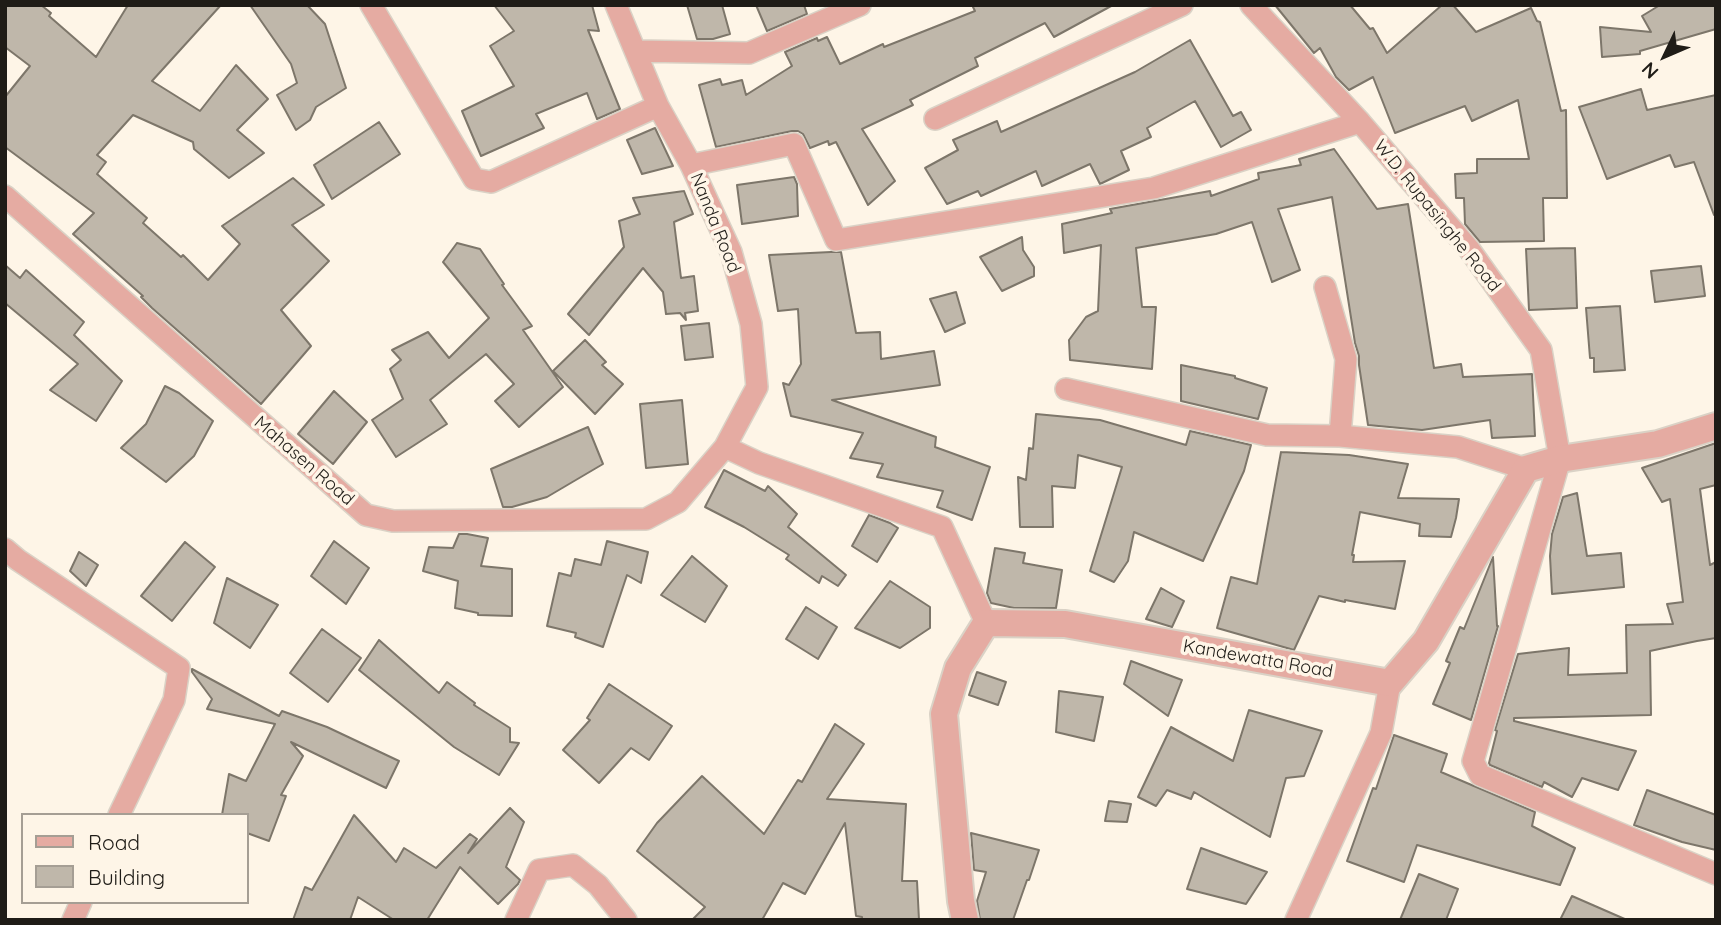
<!DOCTYPE html>
<html>
<head>
<meta charset="utf-8">
<style>
  body { margin:0 }
  #map { position:relative; width:1721px; height:925px; overflow:hidden; background:#fef5e7; font-family:Quicksand,sans-serif }
  canvas { display:block }
  .frame { position:absolute; inset:0; border:7px solid #1f1c17; pointer-events:none }
  .legend { position:absolute; left:21px; top:813px; width:228px; height:91px; box-sizing:border-box; background:#fef5e7; border:2px solid #a59e94; margin:0; padding:9px 12px; list-style:none; font-size:21px; color:#1f1c17 }
  .legend li { display:flex; align-items:center; gap:14px; height:35px }
  .legend b { width:35px; border:2px solid #a59e94 }
  .north { position:absolute; left:1630px; top:21px; width:70px; height:70px; -webkit-text-stroke:5px #fef5e7; paint-order:stroke; rotate:226deg; font-size:19px; font-weight:700; line-height:28px; text-align:center; color:#1f1c17 }
  .north::after { content:''; display:block; margin:auto; width:24px; height:32px; background:#1f1c17; clip-path:polygon(50% 0,100% 100%,50% 72%,0 100%) }
</style>
</head>
<body>
<div id="map">
<canvas width="1721" height="925"></canvas>
<div class="frame"></div>
<ul class="legend">
<li><b style="height:9px;background:#e5aba2"></b>Road</li>
<li><b style="height:19px;background:#bfb7aa"></b>Building</li>
</ul>
<div class="north">N</div>
</div>
<script>
const g = document.querySelector('canvas').getContext('2d');
g.lineJoin = 'round';
function fill(path, color) { g.fillStyle = color; g.fill(path, 'evenodd'); }
const toPath = rows => new Path2D(rows.map(r => 'M' + r).join(''));
function trace(path, color, width, dash) { g.strokeStyle = color; g.lineWidth = width; g.lineCap = dash ? 'butt' : 'round'; g.setLineDash(dash || []); g.stroke(path); }
function label(font, color, halo, rows, align = 'center') {
  g.font = font + ' Quicksand,sans-serif'; g.lineWidth = 7; g.setLineDash([]); g.textBaseline = 'middle'; g.strokeStyle = halo; g.fillStyle = color; for (const [text, x, y, turn = 0] of rows) {
    g.save(); g.translate(x, y); g.rotate((+turn || 0) * Math.PI / 180); g.textAlign = isNaN(turn) ? turn : align; if (halo) g.strokeText(text, 0, 0); g.fillText(text, 0, 0); g.restore();
  }
}
const building = toPath([
  [5,5,41,5,51,13,49,16,96,57,128,5,221,5,152,81,200,111,236,65,268,99,237,130,264,153,229,178,194,149,193,142,133,115,97,155,106,162,97,174,147,218,143,223,181,257,183,255,208,280,240,244,222,226,293,178,324,205,292,225,329,261,281,310,311,346,261,404,152,308,141,297,143,296,73,234,94,213,5,147,5,97,30,66,5,47,5,5],
  [250,5,307,5,325,24,346,88,316,107,310,120,296,130,277,95,297,83,291,64,250,5],
  [494,5,592,5,599,31,588,30,620,109,597,119,587,93,536,114,544,128,481,156,462,111,514,86,490,46,514,31,494,5],
  [687,5,722,5,730,34,713,39,697,39,687,5],
  [756,5,804,5,807,14,767,31,756,5],
  [972,5,1113,5,1054,37,1045,23,975,58,978,66,910,100,913,105,862,129,895,181,868,205,836,142,829,145,828,141,810,148,803,134,798,131,792,131,716,147,699,85,720,79,722,85,742,80,746,95,792,66,785,52,817,38,818,41,827,37,840,64,883,44,884,47,975,11,972,5],
  [1275,5,1350,5,1370,29,1373,28,1387,53,1442,5,1453,5,1476,32,1531,8,1537,21,1540,22,1561,111,1566,110,1567,198,1543,198,1544,241,1480,242,1465,224,1464,198,1456,198,1455,174,1477,173,1477,159,1529,159,1518,100,1472,121,1465,106,1395,133,1373,77,1349,90,1336,77,1320,48,1314,53,1275,5],
  [1660,5,1716,5,1716,29,1640,51,1640,54,1602,57,1600,27,1651,32,1642,16,1660,5],
  [1190,40,1233,116,1241,112,1251,130,1221,147,1195,101,1147,128,1151,137,1121,151,1129,170,1100,184,1090,164,1042,186,1036,171,981,196,978,191,947,204,925,168,958,150,953,140,997,121,1001,132,1135,72,1190,40],
  [1641,89,1647,110,1716,95,1716,215,1714,215,1694,162,1675,167,1670,155,1607,179,1579,107,1641,89],
  [379,122,400,154,332,199,314,165,379,122],
  [655,128,673,166,642,174,627,140,655,128],
  [1334,149,1377,209,1408,204,1434,368,1461,364,1463,377,1532,374,1535,436,1492,438,1490,420,1422,430,1368,425,1359,365,1359,356,1355,343,1332,197,1278,209,1300,270,1272,282,1252,222,1216,234,1136,248,1142,307,1156,307,1152,369,1070,360,1069,340,1086,317,1098,311,1101,245,1064,253,1062,224,1112,213,1110,209,1210,191,1211,196,1259,179,1258,173,1301,165,1299,159,1334,149],
  [794,177,797,184,798,216,742,224,737,185,794,177],
  [684,191,693,214,674,222,681,278,694,276,698,311,685,313,686,320,680,313,666,314,663,292,643,268,589,335,568,314,624,247,619,221,640,214,633,198,684,191],
  [1022,237,1023,250,1034,267,1034,276,1002,291,980,257,1022,237],
  [457,243,480,249,504,284,502,285,532,326,523,330,563,387,519,427,495,401,514,384,486,354,430,400,447,424,396,457,372,420,403,399,390,369,401,360,392,350,428,332,449,358,489,318,443,262,457,243],
  [1575,248,1577,308,1529,310,1526,249,1575,248],
  [831,252,841,252,856,333,880,332,881,359,934,351,940,385,832,400,936,437,935,447,990,467,972,520,937,507,943,491,877,477,883,464,850,458,863,433,791,416,783,383,789,385,801,364,798,309,778,311,769,255,831,252],
  [5,265,20,278,26,270,84,322,74,335,122,381,96,421,50,390,78,364,5,303,5,265],
  [1701,266,1705,296,1655,302,1651,271,1701,266],
  [956,292,965,323,945,332,930,299,956,292],
  [1620,306,1625,370,1594,372,1594,358,1590,358,1586,308,1620,306],
  [709,323,713,357,685,360,681,326,709,323],
  [585,340,606,362,602,365,623,384,595,414,553,371,585,340],
  [1181,365,1235,376,1235,378,1267,388,1258,419,1181,401,1181,365],
  [165,386,179,393,213,421,194,456,166,482,121,448,146,424,165,386],
  [334,391,367,422,333,464,298,434,334,391],
  [682,400,688,464,646,468,640,404,682,400],
  [1036,414,1100,420,1186,445,1190,431,1251,445,1244,471,1203,561,1134,532,1128,561,1114,582,1090,571,1122,467,1078,455,1075,488,1052,486,1053,527,1020,527,1018,477,1026,480,1029,448,1033,449,1036,414],
  [588,427,603,464,547,497,512,507,503,507,491,469,588,427],
  [1716,443,1716,485,1700,489,1710,565,1716,562,1716,638,1697,641,1650,651,1651,715,1514,718,1514,721,1636,751,1618,790,1582,778,1572,797,1544,782,1542,787,1490,765,1489,763,1497,731,1495,730,1518,654,1569,648,1568,675,1627,673,1626,625,1673,624,1667,604,1683,602,1670,499,1662,502,1642,468,1716,443],
  [1281,452,1349,455,1408,464,1398,498,1459,499,1456,518,1451,537,1419,536,1420,524,1360,512,1352,555,1354,555,1353,562,1405,561,1395,609,1345,600,1345,602,1319,596,1294,650,1217,628,1231,577,1257,584,1281,452],
  [724,470,765,491,768,486,797,514,788,527,846,575,838,586,822,576,819,583,786,559,789,555,744,527,705,507,724,470],
  [1577,493,1587,556,1621,553,1624,587,1552,594,1550,556,1552,534,1563,497,1577,493],
  [869,515,890,523,898,528,877,562,852,546,869,515],
  [459,534,467,534,488,538,481,566,512,569,512,616,478,615,478,613,455,608,458,581,423,571,429,547,453,548,459,534],
  [334,541,369,568,346,604,311,576,334,541],
  [607,541,648,552,641,583,627,575,603,647,575,637,576,633,547,626,559,573,571,576,575,559,601,565,607,541],
  [185,542,215,567,172,621,141,596,185,542],
  [995,548,1025,553,1023,563,1062,570,1056,608,1014,608,991,603,987,593,995,548],
  [79,552,98,565,86,586,70,571,79,552],
  [692,556,727,586,705,622,661,595,692,556],
  [1493,557,1497,626,1498,626,1471,720,1433,704,1450,663,1446,661,1460,627,1464,629,1493,557],
  [227,578,278,605,250,648,214,623,227,578],
  [890,581,930,607,930,628,900,648,855,628,890,581],
  [1161,588,1184,601,1172,627,1146,619,1161,588],
  [806,607,837,627,818,659,786,639,806,607],
  [322,629,361,658,328,702,290,673,322,629],
  [379,640,439,693,447,682,475,703,474,705,510,728,510,742,519,743,499,775,454,747,359,670,379,640],
  [1131,661,1182,680,1168,716,1124,684,1131,661],
  [192,669,279,716,282,711,327,727,399,761,386,788,291,742,303,756,281,795,286,796,269,841,247,833,247,815,222,815,229,774,246,781,275,724,207,709,212,699,192,672,192,669],
  [977,672,1006,682,998,705,969,695,977,672],
  [609,684,672,726,649,760,631,748,599,783,563,750,590,720,587,718,609,684],
  [1059,691,1103,697,1094,741,1056,732,1059,691],
  [1249,710,1322,731,1304,776,1286,778,1270,837,1194,792,1191,799,1167,790,1156,806,1138,797,1171,727,1233,761,1249,710],
  [835,724,864,744,827,799,906,804,902,881,917,881,919,920,862,920,862,917,856,916,845,823,805,894,783,883,762,920,692,920,705,907,637,851,657,823,702,776,764,834,798,780,802,782,835,724],
  [1394,735,1447,754,1441,772,1535,812,1532,826,1575,848,1560,885,1417,845,1404,882,1347,861,1373,788,1376,789,1394,735],
  [1647,790,1716,815,1716,850,1682,842,1634,825,1647,790],
  [1109,801,1131,804,1127,822,1105,821,1109,801],
  [510,808,524,822,506,867,520,880,518,884,498,904,460,867,427,920,394,920,358,897,350,920,293,920,305,887,312,890,354,815,396,862,404,848,436,868,470,834,477,839,468,853,510,808],
  [971,833,1039,850,1029,880,1027,880,1013,920,980,920,977,901,986,872,974,870,971,833],
  [1201,848,1267,872,1246,904,1187,889,1201,848],
  [1419,874,1458,889,1446,920,1400,920,1419,874],
  [1572,896,1627,920,1560,920,1572,896]
]);
fill(building, '#bfb7aa');
trace(building, '#7d766a', 2);
const minor = toPath([
  [371,5,474,179,491,182,658,106],
  [1251,5,1360,122,1469,249,1541,350,1560,459,1473,761,1480,775,1716,874],
  [637,51,749,53,860,5],
  [935,119,1182,5],
  [691,165,794,144,836,240,1154,188,1360,122],
  [5,196,366,515,393,521,646,519,678,502,725,447,757,387,751,324,731,252,691,165,658,106,616,5],
  [1325,287,1346,359,1340,436],
  [1066,389,1267,435,1340,436,1458,447,1526,469],
  [725,447,759,463,942,527,986,623],
  [5,549,18,560,179,668,174,700,119,815],
  [73,920,81,902],
  [516,920,539,870,573,865,598,885,626,920],
  [1296,920,1381,733,1390,683]
]);
const tertiary = toPath([
  [965,920,961,901,944,714,958,668,986,623,1065,624,1390,683,1426,641,1526,469,1560,459,1658,444,1716,426]
]);
trace(minor, '#dad2c6', 24);
trace(tertiary, '#dad2c6', 30);
trace(minor, '#e5aba2', 21);
trace(tertiary, '#e5aba2', 26);
label('18px', '#1f1c17', '#fef5e7', [
  ["W.D. Rupasinghe Road",1437,216,51],
  ["Nanda Road",715,223,68],
  ["Mahasen Road",304,461,41],
  ["Kandewatta Road",1258,659,10]
]);
</script>
</body>
</html>
